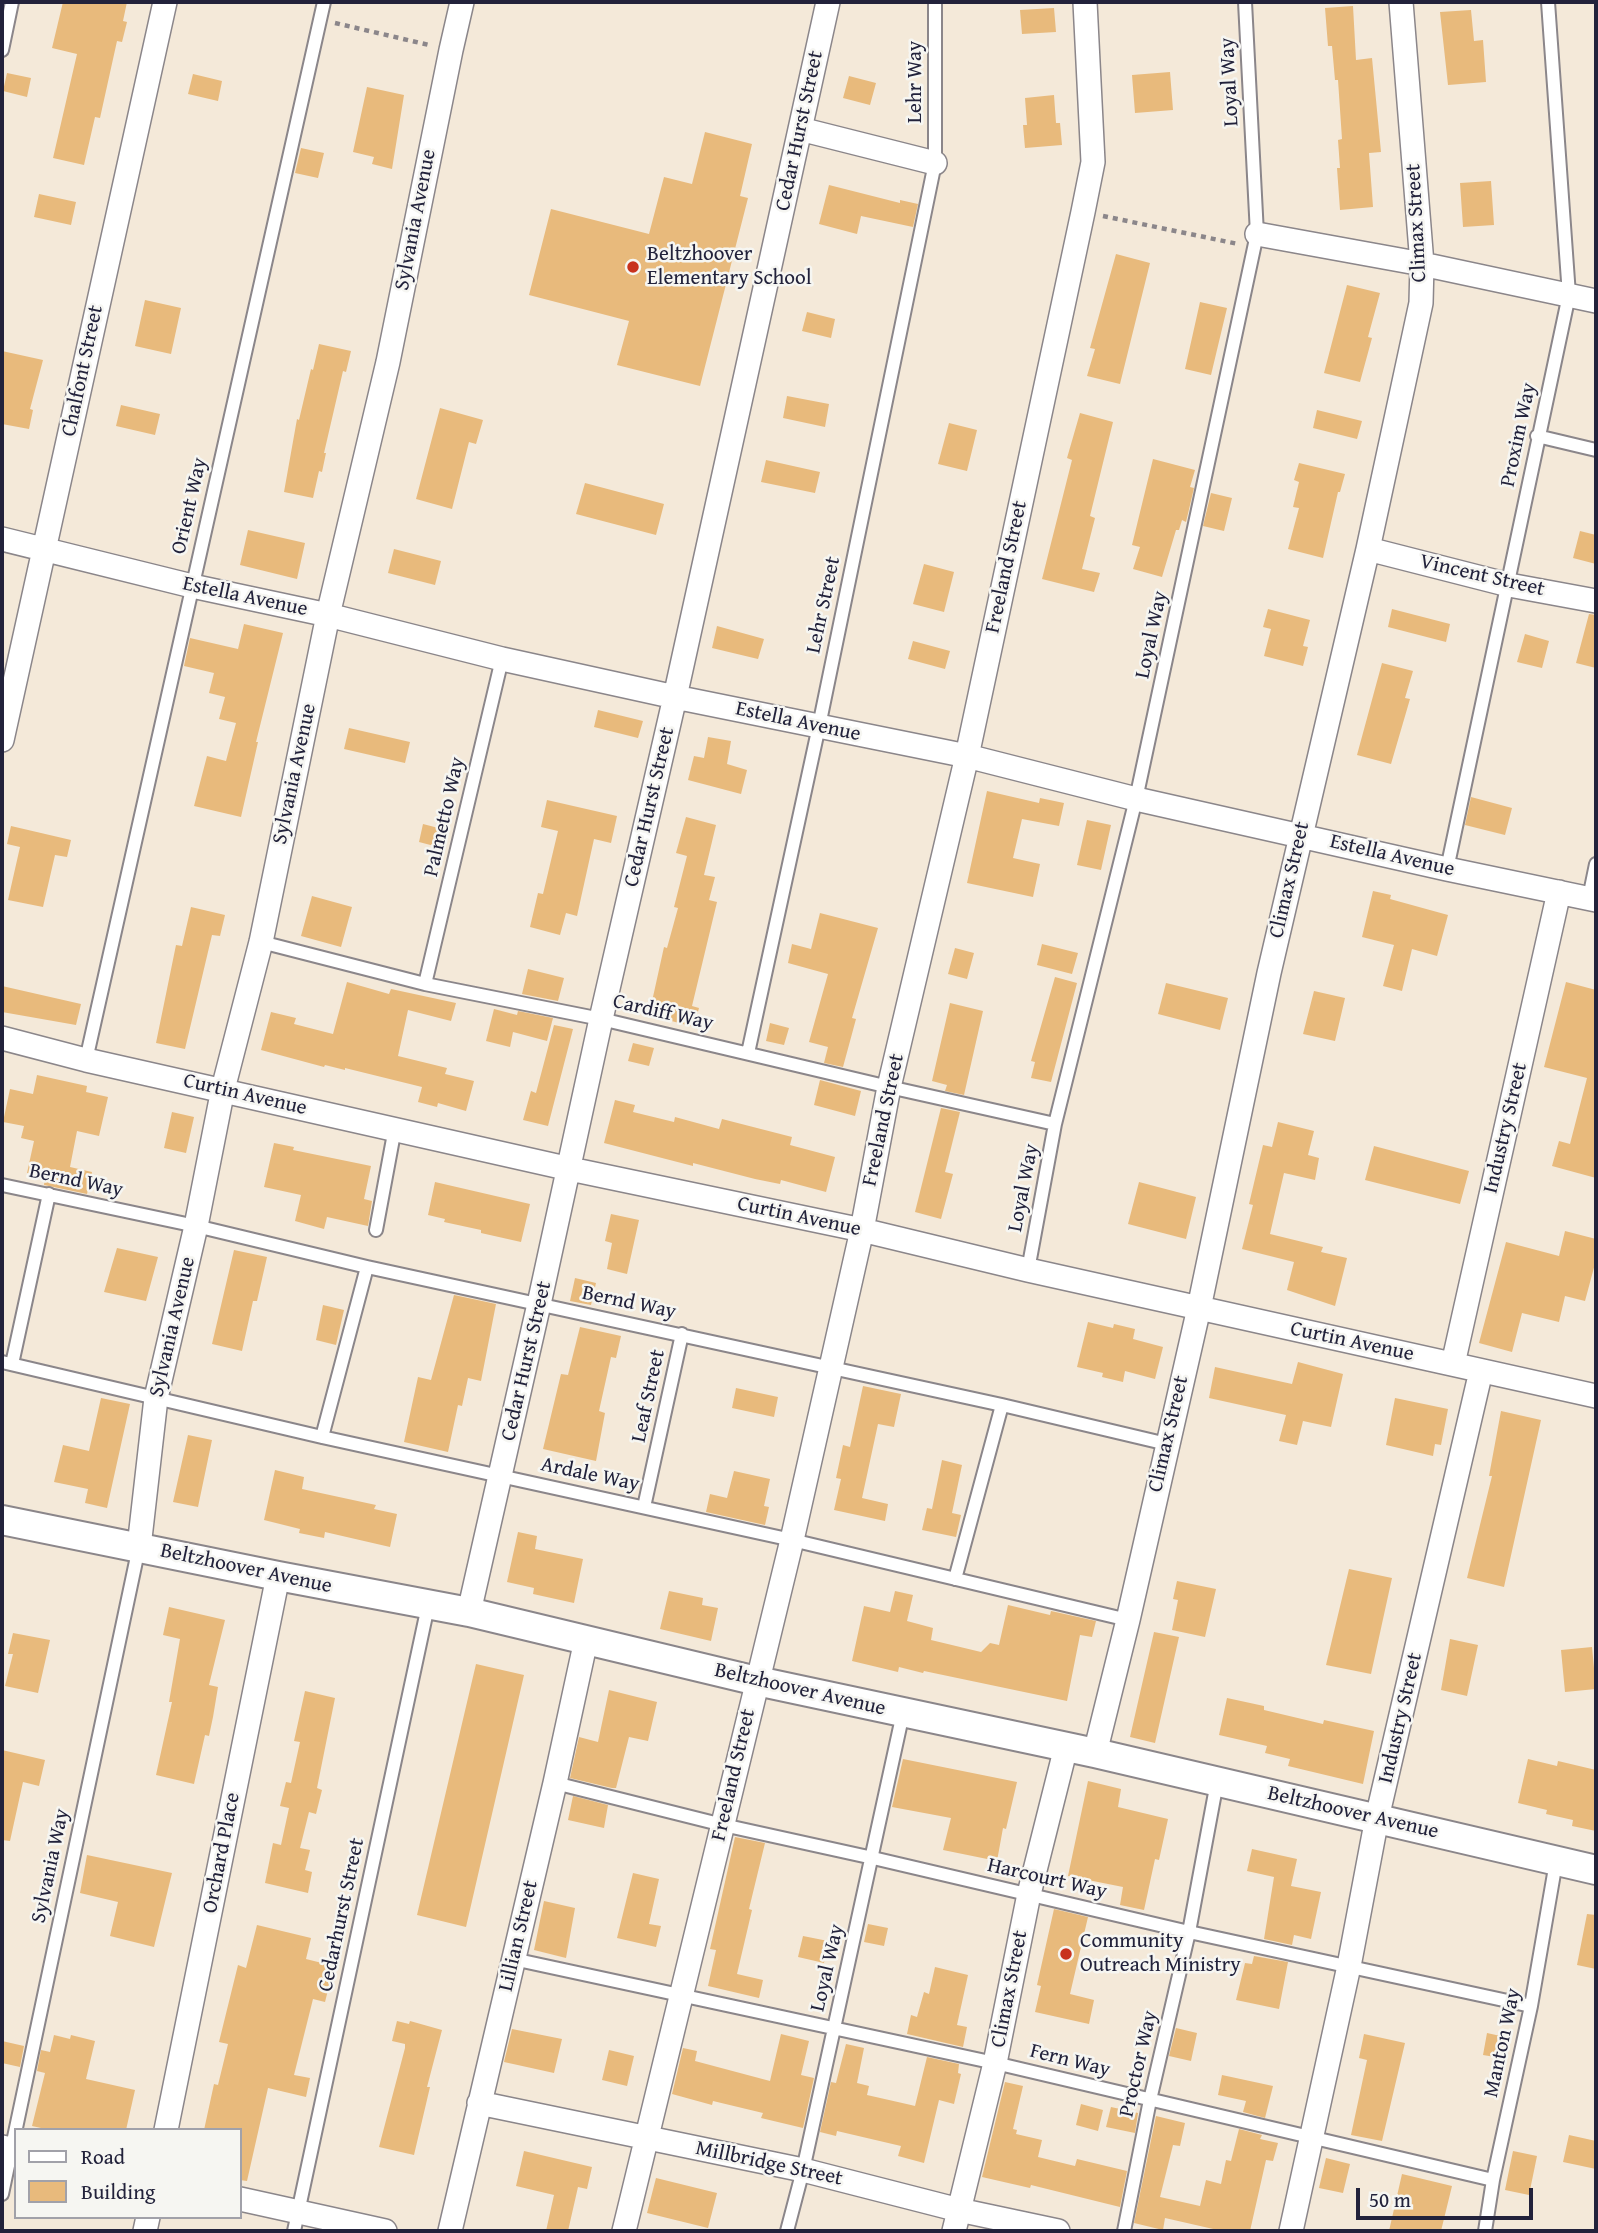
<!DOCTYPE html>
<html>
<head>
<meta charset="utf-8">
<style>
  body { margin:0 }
  #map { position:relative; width:1598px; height:2233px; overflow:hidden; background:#f4e9d9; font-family:"Gentium Book Plus",serif }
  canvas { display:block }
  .frame { position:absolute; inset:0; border:4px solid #22223b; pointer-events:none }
  .legend { position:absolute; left:14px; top:2128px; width:228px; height:91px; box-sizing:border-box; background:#f6f6f2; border:2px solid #a1a1a9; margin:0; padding:9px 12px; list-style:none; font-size:21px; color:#22223b }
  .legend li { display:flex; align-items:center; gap:14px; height:35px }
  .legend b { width:35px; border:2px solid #a1a1a9 }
  .scale { position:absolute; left:1356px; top:2188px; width:177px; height:32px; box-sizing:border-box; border:4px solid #22223b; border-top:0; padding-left:9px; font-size:21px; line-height:24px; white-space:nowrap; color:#22223b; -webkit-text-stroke:5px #f6f6f2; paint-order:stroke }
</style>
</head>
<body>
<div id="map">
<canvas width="1598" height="2233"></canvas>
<div class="frame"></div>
<ul class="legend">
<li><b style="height:9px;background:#fff"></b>Road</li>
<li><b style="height:19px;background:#e8ba7c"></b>Building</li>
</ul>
<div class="scale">50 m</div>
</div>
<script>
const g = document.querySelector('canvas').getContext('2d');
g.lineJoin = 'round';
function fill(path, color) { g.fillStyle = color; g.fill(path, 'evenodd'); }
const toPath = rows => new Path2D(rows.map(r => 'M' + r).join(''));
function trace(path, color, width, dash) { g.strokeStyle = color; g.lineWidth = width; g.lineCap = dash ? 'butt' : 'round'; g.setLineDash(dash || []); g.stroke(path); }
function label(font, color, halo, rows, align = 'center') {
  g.font = font + ' "Gentium Book Plus",serif'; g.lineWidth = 5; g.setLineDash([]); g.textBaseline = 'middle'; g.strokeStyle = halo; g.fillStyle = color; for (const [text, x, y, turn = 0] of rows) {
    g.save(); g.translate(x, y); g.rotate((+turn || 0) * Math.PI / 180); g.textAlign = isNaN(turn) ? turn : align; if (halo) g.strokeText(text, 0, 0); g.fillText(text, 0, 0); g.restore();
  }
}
fill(toPath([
  [63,2,127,2,123,21,127,22,122,42,117,41,100,118,95,117,84,165,53,158,77,54,52,48],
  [1353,6,1356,60,1372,58,1381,152,1369,153,1373,207,1340,210,1337,168,1340,168,1338,140,1342,139,1338,80,1335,80,1332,46,1328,46,1325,8],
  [1054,8,1056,32,1022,34,1020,10],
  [1471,10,1474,41,1483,40,1486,82,1448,85,1440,12],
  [1170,72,1173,110,1135,113,1132,75],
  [7,73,31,78,27,97,3,91],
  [193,74,222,81,218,101,188,94],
  [849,76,876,83,870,105,843,98],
  [367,87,404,95,392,169,372,164,374,157,353,152],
  [1054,95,1056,123,1060,123,1062,145,1025,148,1023,125,1027,125,1025,98],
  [705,132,752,144,740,196,748,198,700,386,617,365,629,321,529,295,551,209,649,234,664,177,692,184],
  [301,148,324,153,318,178,295,173],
  [1491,181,1494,225,1463,227,1460,183],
  [829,185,900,203,900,200,918,204,913,227,861,216,857,234,819,224],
  [39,194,76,202,71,225,34,217],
  [1116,254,1150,263,1120,384,1087,376,1095,349,1090,348],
  [1347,285,1380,293,1368,337,1372,338,1360,382,1324,373],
  [145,300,181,308,171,354,135,346],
  [1200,302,1227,308,1211,375,1185,369],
  [807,312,835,319,831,338,802,331],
  [319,344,351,351,346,372,343,371,324,453,326,453,322,472,319,471,313,498,284,492,297,419,299,420,311,369,313,370],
  [2,351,43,360,30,409,33,410,29,429,2,424],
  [787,396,829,404,825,427,783,418],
  [121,405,160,414,155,435,116,426],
  [440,408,483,420,476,444,469,442,452,509,416,499],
  [1317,410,1362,421,1357,439,1313,428],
  [1080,413,1113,422,1090,516,1095,518,1082,569,1100,573,1094,592,1042,579,1072,460,1067,458],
  [949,423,977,430,967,471,938,464],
  [1153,459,1195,470,1190,487,1194,488,1186,522,1182,520,1179,530,1176,530,1162,577,1133,569,1140,547,1132,545],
  [766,460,820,472,815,493,761,482],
  [1299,463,1345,474,1340,492,1338,492,1323,558,1288,549,1299,508,1293,507,1299,482,1294,480],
  [585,483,664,504,656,535,576,514],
  [1211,493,1232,498,1224,531,1203,526],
  [248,530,305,543,297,579,240,565],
  [1580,531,1596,535,1596,564,1573,558],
  [394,549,441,561,435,585,388,573],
  [924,564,954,572,944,612,913,604],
  [1268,609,1310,620,1303,646,1308,647,1303,666,1264,656,1271,629,1263,627],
  [1392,609,1450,624,1446,642,1388,627],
  [1589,614,1596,615,1596,668,1576,663],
  [244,624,283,633,256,742,258,742,241,817,194,806,207,756,226,761,236,723,219,719,225,697,209,693,214,673,184,666,190,638,238,649],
  [717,626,764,639,758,659,712,648],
  [1525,634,1549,641,1542,668,1517,662],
  [913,641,950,651,945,669,908,659],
  [1382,663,1413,671,1405,698,1410,699,1391,764,1357,755],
  [598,710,643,721,638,738,594,727],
  [349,728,410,742,405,763,344,749],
  [708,737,731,741,727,764,747,770,741,794,688,780,694,756,704,758],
  [987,791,1039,803,1040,798,1064,803,1059,826,1022,819,1013,858,1040,864,1033,897,967,883],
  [1471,797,1512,808,1505,835,1465,825],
  [547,800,617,816,611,843,594,839,577,916,566,913,560,935,530,927,538,893,543,894,558,831,541,827],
  [686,817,716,825,704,875,715,877,709,900,717,902,692,1006,699,1008,694,1027,649,1015,664,947,667,948,678,908,674,907,687,856,676,853],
  [1087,820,1111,825,1101,870,1077,865],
  [423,824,446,830,442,848,419,842],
  [11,826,71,840,67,857,55,855,43,907,8,900,20,847,7,844],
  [1373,891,1391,895,1390,899,1448,915,1437,956,1412,949,1402,991,1383,986,1394,945,1362,937],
  [312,896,352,907,341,947,301,936],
  [191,907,225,915,220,936,212,935,185,1049,156,1043,176,945,182,946],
  [820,913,878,928,852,1018,856,1019,843,1067,824,1063,828,1047,809,1042,828,974,788,963,792,944,811,949],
  [1042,944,1078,953,1072,974,1037,965],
  [955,948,974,953,967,979,948,974],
  [528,969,564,978,558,1001,522,994],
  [1055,977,1077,983,1051,1082,1031,1078,1035,1062,1031,1061],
  [347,982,389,994,391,989,456,1003,451,1021,408,1010,398,1056,447,1068,445,1074,474,1081,466,1111,438,1103,437,1107,418,1102,422,1087,345,1068,345,1070,325,1065,324,1067,261,1050,271,1012,296,1018,294,1024,333,1034],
  [1566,982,1596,990,1596,1178,1552,1166,1559,1141,1570,1144,1587,1078,1544,1067],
  [1166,983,1228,998,1220,1030,1158,1014],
  [2,986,81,1004,76,1025,2,1012],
  [1314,991,1345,998,1335,1041,1303,1034],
  [950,1003,983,1011,964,1095,945,1091,947,1085,932,1081],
  [494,1009,517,1015,518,1011,553,1018,547,1041,513,1032,510,1047,486,1041],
  [770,1023,789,1028,784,1045,766,1041],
  [554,1025,573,1029,548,1126,523,1120,531,1091,536,1093],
  [633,1043,654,1048,649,1066,628,1061],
  [37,1075,87,1086,86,1092,108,1097,99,1136,77,1131,70,1167,92,1172,87,1194,44,1185,45,1177,27,1173,34,1141,21,1138,24,1126,3,1122,10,1089,33,1094],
  [820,1080,861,1091,855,1116,814,1105],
  [615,1100,635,1105,633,1112,674,1122,675,1117,719,1129,722,1119,792,1137,790,1145,835,1157,826,1192,781,1180,780,1184,755,1179,693,1163,693,1166,604,1143],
  [941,1108,960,1112,945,1172,953,1174,941,1219,915,1212],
  [172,1112,194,1117,186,1153,164,1148],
  [1278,1122,1314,1131,1308,1155,1319,1158,1315,1180,1284,1173,1270,1234,1323,1247,1321,1252,1347,1258,1335,1306,1287,1290,1294,1262,1242,1249,1253,1205,1249,1204,1263,1145,1272,1147],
  [274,1143,294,1147,293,1150,371,1166,364,1199,372,1201,368,1226,327,1217,324,1229,295,1221,301,1195,264,1187],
  [1374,1146,1469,1171,1460,1204,1365,1180],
  [435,1182,530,1204,521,1242,481,1233,481,1230,444,1222,445,1219,428,1215],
  [1139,1182,1196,1197,1186,1239,1128,1224],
  [611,1214,639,1220,627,1274,607,1269,612,1243,605,1241],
  [1565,1231,1596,1239,1596,1260,1585,1301,1565,1296,1559,1322,1522,1313,1512,1352,1479,1343,1506,1242,1559,1256],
  [117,1248,158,1257,146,1301,104,1292],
  [234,1250,267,1257,257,1301,253,1301,242,1351,212,1344],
  [575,1278,596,1283,591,1305,570,1301],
  [454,1295,496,1304,481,1381,468,1378,462,1406,458,1405,448,1452,404,1442,418,1377,431,1380],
  [323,1305,344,1310,336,1345,316,1340],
  [1088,1322,1113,1328,1114,1324,1135,1329,1133,1339,1163,1347,1155,1379,1125,1371,1123,1382,1102,1377,1103,1373,1077,1367],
  [580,1327,621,1336,616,1358,611,1357,599,1411,605,1413,596,1461,543,1449,561,1374,568,1375],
  [1298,1362,1343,1374,1331,1427,1303,1421,1297,1445,1279,1441,1286,1415,1209,1398,1215,1367,1292,1384],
  [863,1386,901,1394,894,1427,878,1424,862,1498,888,1504,885,1521,834,1510,841,1479,836,1478,843,1445,850,1447],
  [736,1388,778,1397,774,1417,732,1408],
  [101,1398,130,1404,107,1508,85,1503,88,1489,54,1482,63,1445,89,1451],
  [1395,1398,1448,1409,1441,1445,1435,1444,1433,1456,1386,1445],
  [1501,1411,1541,1420,1504,1587,1467,1578,1492,1476,1489,1476],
  [188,1435,212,1440,198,1507,173,1502],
  [942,1460,962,1465,952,1513,961,1515,956,1537,922,1530,927,1508,932,1509],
  [275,1470,304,1477,302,1489,376,1505,374,1509,397,1514,390,1547,325,1532,324,1538,299,1533,300,1529,264,1520],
  [734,1471,770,1479,764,1506,769,1507,765,1525,706,1512,710,1494,727,1498],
  [518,1532,537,1536,535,1549,583,1559,574,1603,533,1594,534,1588,507,1582],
  [1349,1569,1392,1578,1371,1674,1326,1665],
  [1177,1581,1216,1589,1205,1637,1172,1630,1178,1600,1173,1599],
  [669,1591,703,1598,702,1605,718,1608,711,1641,660,1629],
  [895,1591,913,1595,907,1621,933,1628,931,1640,981,1652,990,1643,999,1645,1008,1605,1050,1615,1051,1611,1096,1621,1092,1637,1080,1635,1067,1701,924,1671,923,1673,899,1667,898,1672,852,1661,864,1606,890,1612],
  [169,1607,225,1620,209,1685,218,1687,213,1717,209,1736,205,1735,194,1784,156,1775,172,1702,169,1702,180,1639,163,1635],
  [1154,1632,1179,1637,1155,1743,1130,1737],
  [13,1633,50,1640,38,1693,5,1686,13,1654,8,1654],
  [1450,1639,1478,1645,1467,1696,1441,1690],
  [1592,1647,1596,1689,1565,1692,1561,1650],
  [476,1664,524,1675,466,1927,417,1915],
  [609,1690,657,1702,648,1741,629,1737,616,1788,612,1788,570,1778,579,1737,598,1742],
  [305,1691,335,1698,317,1788,322,1790,316,1814,309,1812,300,1848,310,1850,305,1870,312,1872,308,1893,265,1883,273,1843,281,1845,289,1808,280,1806,286,1782,291,1783,300,1742,294,1741],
  [1227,1698,1264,1706,1264,1710,1323,1724,1324,1720,1374,1731,1363,1784,1288,1766,1290,1759,1265,1753,1267,1746,1219,1735],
  [2,1750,45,1760,39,1786,23,1782,10,1841,2,1840],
  [903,1759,1017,1782,1006,1829,1003,1828,997,1861,943,1850,951,1818,892,1807],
  [1528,1759,1557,1766,1558,1761,1596,1770,1596,1831,1572,1826,1573,1820,1546,1814,1547,1810,1518,1803],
  [1088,1781,1121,1789,1118,1807,1168,1819,1159,1860,1155,1859,1144,1910,1120,1905,1123,1887,1068,1876],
  [573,1796,608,1805,604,1828,568,1820],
  [735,1837,765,1843,749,1909,752,1910,737,1974,763,1980,759,1998,708,1986,716,1950,710,1949],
  [1252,1849,1297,1859,1291,1886,1321,1892,1311,1939,1294,1935,1292,1945,1264,1939,1274,1877,1247,1871],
  [87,1855,172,1873,154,1947,110,1936,118,1902,80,1893],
  [633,1873,659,1879,649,1924,661,1926,656,1947,617,1938],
  [544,1901,575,1908,566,1958,534,1950],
  [1054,1909,1088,1917,1070,1994,1094,2000,1089,2024,1035,2012,1041,1986,1037,1985],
  [1587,1914,1596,1915,1596,1969,1577,1965],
  [868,1924,888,1928,884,1946,864,1942],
  [257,1925,311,1938,306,1959,334,1966,325,2002,313,1999,294,2075,310,2078,306,2097,268,2088,247,2181,240,2180,240,2130,204,2130,214,2084,218,2085,228,2044,219,2042,238,1965,246,1968],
  [803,1936,828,1941,824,1963,798,1957],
  [1254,1956,1288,1962,1279,2009,1236,2000,1245,1963,1252,1964],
  [935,1967,968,1975,957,2025,967,2027,963,2047,907,2034,911,2015,917,2017,924,1992,929,1994],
  [397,2021,409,2024,410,2021,442,2030,427,2087,430,2087,414,2155,379,2147,405,2048,405,2044,392,2041],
  [1176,2028,1197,2033,1191,2061,1169,2056],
  [512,2029,562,2039,554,2073,504,2062],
  [1487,2033,1505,2037,1501,2058,1483,2055],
  [781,2034,809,2041,801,2075,814,2078,803,2128,761,2118,763,2113,713,2101,712,2105,672,2094,683,2048,697,2051,695,2061,770,2081],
  [1364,2034,1405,2043,1382,2141,1351,2135,1367,2060,1359,2058],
  [54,2035,70,2039,71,2035,95,2041,86,2079,135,2090,126,2130,50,2130,32,2126,45,2073,37,2071,41,2050,50,2052],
  [2,2041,24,2046,20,2067,2,2063],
  [846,2044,864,2048,857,2083,869,2086,867,2095,911,2105,915,2106,927,2057,959,2064,958,2073,961,2074,954,2104,939,2100,924,2163,898,2156,901,2146,837,2131,836,2136,820,2132,831,2082,836,2083],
  [609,2050,634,2056,627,2086,602,2080],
  [1222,2075,1273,2086,1265,2118,1243,2112,1246,2101,1218,2095],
  [1005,2082,1023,2086,1013,2129,1017,2130,1016,2134,1042,2140,1038,2157,1075,2166,1077,2159,1127,2171,1120,2207,1031,2185,1030,2188,982,2177],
  [1081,2104,1103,2110,1098,2131,1076,2125],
  [1111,2107,1138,2113,1135,2133,1106,2127],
  [1156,2116,1185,2123,1180,2146,1173,2145,1160,2197,1200,2206,1206,2180,1221,2184,1226,2160,1231,2161,1239,2129,1262,2135,1260,2139,1278,2143,1273,2161,1266,2160,1250,2231,1222,2231,1165,2218,1163,2230,1134,2223],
  [1569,2135,1596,2141,1596,2169,1563,2162],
  [524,2151,592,2167,587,2189,578,2187,568,2231,546,2231,554,2195,516,2186],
  [1513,2151,1537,2156,1529,2195,1505,2190],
  [1326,2158,1350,2164,1343,2193,1319,2188],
  [1402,2174,1452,2186,1441,2231,1389,2231],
  [656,2178,717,2193,708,2228,647,2213]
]), '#e8ba7c');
const service = toPath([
  [2,50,12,2],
  [1537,436,1596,450],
  [1447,869,1569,295,1548,2],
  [1589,898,1596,864],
  [261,942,425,984,601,1019,889,1087,1055,1124],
  [425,984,502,659],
  [748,1053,819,726,935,163,935,2],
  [86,1060,324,2],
  [2,1185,196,1226,367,1267,1002,1405,1167,1444],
  [376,1230,395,1128],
  [1028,1270,1055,1124,1136,799,1257,234,1245,2],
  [2,1362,322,1437,792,1540,1128,1620],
  [12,1364,49,1194],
  [322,1437,367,1267],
  [644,1507,682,1334],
  [955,1579,1002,1405],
  [555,1783,723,1825,873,1858,1189,1932,1531,2006],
  [513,1959,995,2063,1493,2180],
  [2,2194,139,1547],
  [294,2231,428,1606],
  [787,2231,803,2170,903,1713],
  [1124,2231,1150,2100,1189,1932,1217,1782],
  [1485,2231,1493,2180,1531,2006,1556,1862]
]);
const minor = toPath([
  [800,129,935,163],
  [1257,234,1422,264,1596,301],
  [2,539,192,586,328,615,502,659,675,697,967,756,1136,799,1447,869,1596,900],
  [1368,549,1509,585,1596,601],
  [2,740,165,2],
  [2,1038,86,1060,570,1169,862,1230,1028,1270,1596,1396],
  [1453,1364,1559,892],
  [139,1547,156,1398,196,1226,223,1089,261,942,328,615,388,362,451,50,462,2],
  [469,1612,539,1304,601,1019,675,697,828,2],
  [1095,1753,1128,1620,1199,1308,1269,973,1368,549,1421,303,1422,264,1401,2],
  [479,2103,803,2170,959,2210,1058,2231],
  [166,2130,278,1576],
  [2,2147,16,2150],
  [240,2199,385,2231],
  [145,2231,148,2217],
  [450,2231,555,1783,586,1640],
  [624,2231,792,1540,862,1230,889,1087,967,756,1083,212,1093,162,1085,2],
  [954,2231,995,2063,1029,1894,1066,1747],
  [1291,2231,1349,1966,1377,1818,1481,1371]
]);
const tertiary = toPath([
  [2,1520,278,1576,469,1612,757,1681,1095,1753,1596,1870]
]);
trace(service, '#8b868a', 16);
trace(minor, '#8b868a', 26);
trace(tertiary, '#8b868a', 32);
trace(toPath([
  [335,23,429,45],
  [1103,216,1238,244]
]), '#8b868a', 4.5, [5, 5]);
trace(service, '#fff', 12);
trace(minor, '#fff', 23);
trace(tertiary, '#fff', 28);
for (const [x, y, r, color] of [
  [633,267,7,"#c8321e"],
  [1066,1954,7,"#c8321e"]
]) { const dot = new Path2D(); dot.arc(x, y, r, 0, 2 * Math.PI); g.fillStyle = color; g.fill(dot); trace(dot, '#f6f6f2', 2.5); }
label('21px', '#22223b', '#f6f6f2', [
  ["Lehr Way",916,82,-90],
  ["Loyal Way",1230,82,-93],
  ["Cedar Hurst Street",800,131,-78],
  ["Sylvania Avenue",416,220,-79],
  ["Climax Street",1417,223,-93],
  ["Chalfont Street",83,371,-78],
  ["Proxim Way",1519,435,-78],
  ["Orient Way",190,506,-77],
  ["Freeland Street",1007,567,-78],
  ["Vincent Street",1482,576,13],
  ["Estella Avenue",245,597,12],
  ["Lehr Street",824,605,-78],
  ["Loyal Way",1152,635,-78],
  ["Estella Avenue",798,722,12],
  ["Sylvania Avenue",295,774,-78],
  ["Cedar Hurst Street",650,807,-77],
  ["Palmetto Way",445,817,-77],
  ["Estella Avenue",1392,856,13],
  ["Climax Street",1290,880,-77],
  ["Cardiff Way",663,1013,13],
  ["Curtin Avenue",245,1095,13],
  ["Freeland Street",884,1120,-78],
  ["Industry Street",1506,1128,-77],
  ["Bernd Way",76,1181,12],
  ["Loyal Way",1024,1188,-79],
  ["Curtin Avenue",799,1217,12],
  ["Bernd Way",629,1303,12],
  ["Sylvania Avenue",173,1327,-77],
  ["Curtin Avenue",1352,1342,12],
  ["Cedar Hurst Street",527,1361,-77],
  ["Leaf Street",649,1396,-78],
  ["Climax Street",1169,1434,-77],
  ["Ardale Way",590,1475,12],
  ["Beltzhoover Avenue",246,1569,12],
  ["Beltzhoover Avenue",800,1690,13],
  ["Industry Street",1401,1718,-77],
  ["Freeland Street",734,1775,-77],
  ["Beltzhoover Avenue",1353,1813,13],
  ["Orchard Place",222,1853,-79],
  ["Sylvania Way",51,1866,-78],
  ["Harcourt Way",1047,1879,13],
  ["Cedarhurst Street",342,1915,-78],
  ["Lillian Street",519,1936,-77],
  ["Loyal Way",828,1968,-77],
  ["Climax Street",1010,1989,-79],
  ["Manton Way",1503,2043,-78],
  ["Fern Way",1070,2061,14],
  ["Proctor Way",1139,2064,-77],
  ["Millbridge Street",769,2164,12]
]);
label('21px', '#22223b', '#f6f6f2', [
  ["Beltzhoover",647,255],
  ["Elementary School",647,279],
  ["Community",1080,1942],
  ["Outreach Ministry",1080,1966]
], 'left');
</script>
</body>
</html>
